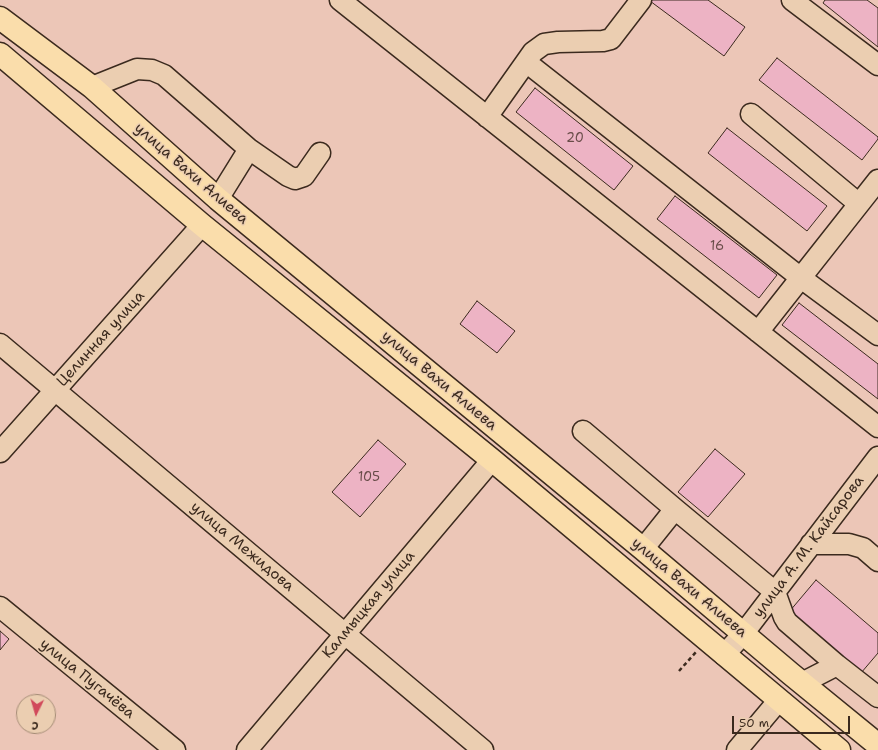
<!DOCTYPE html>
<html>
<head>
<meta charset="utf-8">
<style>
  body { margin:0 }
  #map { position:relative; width:878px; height:750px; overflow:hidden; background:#ecc6b7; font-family:"Shantell Sans",sans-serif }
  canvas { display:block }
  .north { position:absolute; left:16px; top:694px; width:40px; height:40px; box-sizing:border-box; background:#ebceb1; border:1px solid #a58c76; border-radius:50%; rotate:185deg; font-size:11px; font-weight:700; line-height:16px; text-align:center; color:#3b2a1e }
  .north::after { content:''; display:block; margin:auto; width:14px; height:18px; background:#d1495b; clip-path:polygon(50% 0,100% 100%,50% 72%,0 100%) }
  .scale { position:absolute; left:732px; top:716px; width:118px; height:18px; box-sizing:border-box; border:2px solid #3b2a1e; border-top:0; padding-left:5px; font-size:12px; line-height:14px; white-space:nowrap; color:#3b2a1e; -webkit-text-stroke:3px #ebceb1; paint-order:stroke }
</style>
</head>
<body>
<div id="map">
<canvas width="878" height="750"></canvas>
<div class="north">С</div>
<div class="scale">50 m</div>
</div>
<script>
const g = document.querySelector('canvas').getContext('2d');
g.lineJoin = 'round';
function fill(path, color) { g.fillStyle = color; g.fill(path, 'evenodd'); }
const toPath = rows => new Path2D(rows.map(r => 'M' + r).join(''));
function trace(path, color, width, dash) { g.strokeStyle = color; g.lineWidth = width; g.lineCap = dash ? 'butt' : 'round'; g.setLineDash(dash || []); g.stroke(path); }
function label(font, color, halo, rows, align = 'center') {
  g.font = font + ' "Shantell Sans",sans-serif'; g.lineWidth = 3; g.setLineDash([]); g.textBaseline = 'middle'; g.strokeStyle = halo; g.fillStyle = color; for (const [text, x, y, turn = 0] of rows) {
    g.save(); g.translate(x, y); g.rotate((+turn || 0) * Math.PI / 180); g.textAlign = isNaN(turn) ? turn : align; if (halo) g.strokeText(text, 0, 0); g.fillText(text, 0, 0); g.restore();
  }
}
const building = toPath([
  [650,0,708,0,745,27,724,56,650,1,650,0],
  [825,0,867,0,878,8,878,47,823,3,825,0],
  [777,58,878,137,878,139,862,160,759,80,777,58],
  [535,88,633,166,614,190,516,112,535,88],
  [727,128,827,206,807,231,708,153,727,128],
  [675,196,777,275,759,298,657,219,675,196],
  [477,301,515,331,497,353,460,324,477,301],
  [799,303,878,364,878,399,782,325,799,303],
  [378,440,406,464,360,517,332,492,378,440],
  [715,449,745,474,708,517,678,492,715,449],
  [816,580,878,633,878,653,861,673,789,612,816,580],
  [0,631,9,639,0,650,0,631]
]);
fill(building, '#edb3c4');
trace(building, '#3b2a1e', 1);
const minor = toPath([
  [340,0,878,427],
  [792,0,878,65],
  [526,62,801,278,878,335],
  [92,87,137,69,152,70,164,75,249,149,218,199],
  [751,114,859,204],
  [487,117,533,52,544,44,558,42,603,41,611,39,641,0],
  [249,149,288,176,295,179,304,176,320,153],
  [758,332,878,180],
  [0,344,483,750],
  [583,431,675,509,775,592,784,617,787,622,837,665],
  [0,452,202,225],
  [811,544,849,544,863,548,878,561],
  [643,549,675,509],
  [0,607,175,750],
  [724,655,743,634,878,457],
  [802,683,837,665,878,697],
  [247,750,492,460],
  [737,750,779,700]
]);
const major = toPath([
  [0,18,92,87,218,199,643,549,791,674,878,745],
  [0,54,202,225,492,460,839,750]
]);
trace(minor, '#3b2a1e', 23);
trace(major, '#3b2a1e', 25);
trace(toPath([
  [679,671,696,652]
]), '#3b2a1e', 2.5, [4, 3]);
trace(minor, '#ebceb1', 20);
trace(major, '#faddab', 22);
label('13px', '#684c48', null, [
  ["20",575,139],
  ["16",717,247],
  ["105",369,478]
]);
label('15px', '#3b2a1e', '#ebceb1', [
  ["улица Вахи Алиева",191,174,41],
  ["Целинная улица",101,339,-48],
  ["улица Вахи Алиева",439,381,40],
  ["улица Межидова",242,547,40],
  ["улица А. М. Кайсарова",809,547,-53],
  ["улица Вахи Алиева",689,588,40],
  ["Калмыцкая улица",369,605,-50],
  ["улица Пугачёва",87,679,39]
]);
</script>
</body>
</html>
